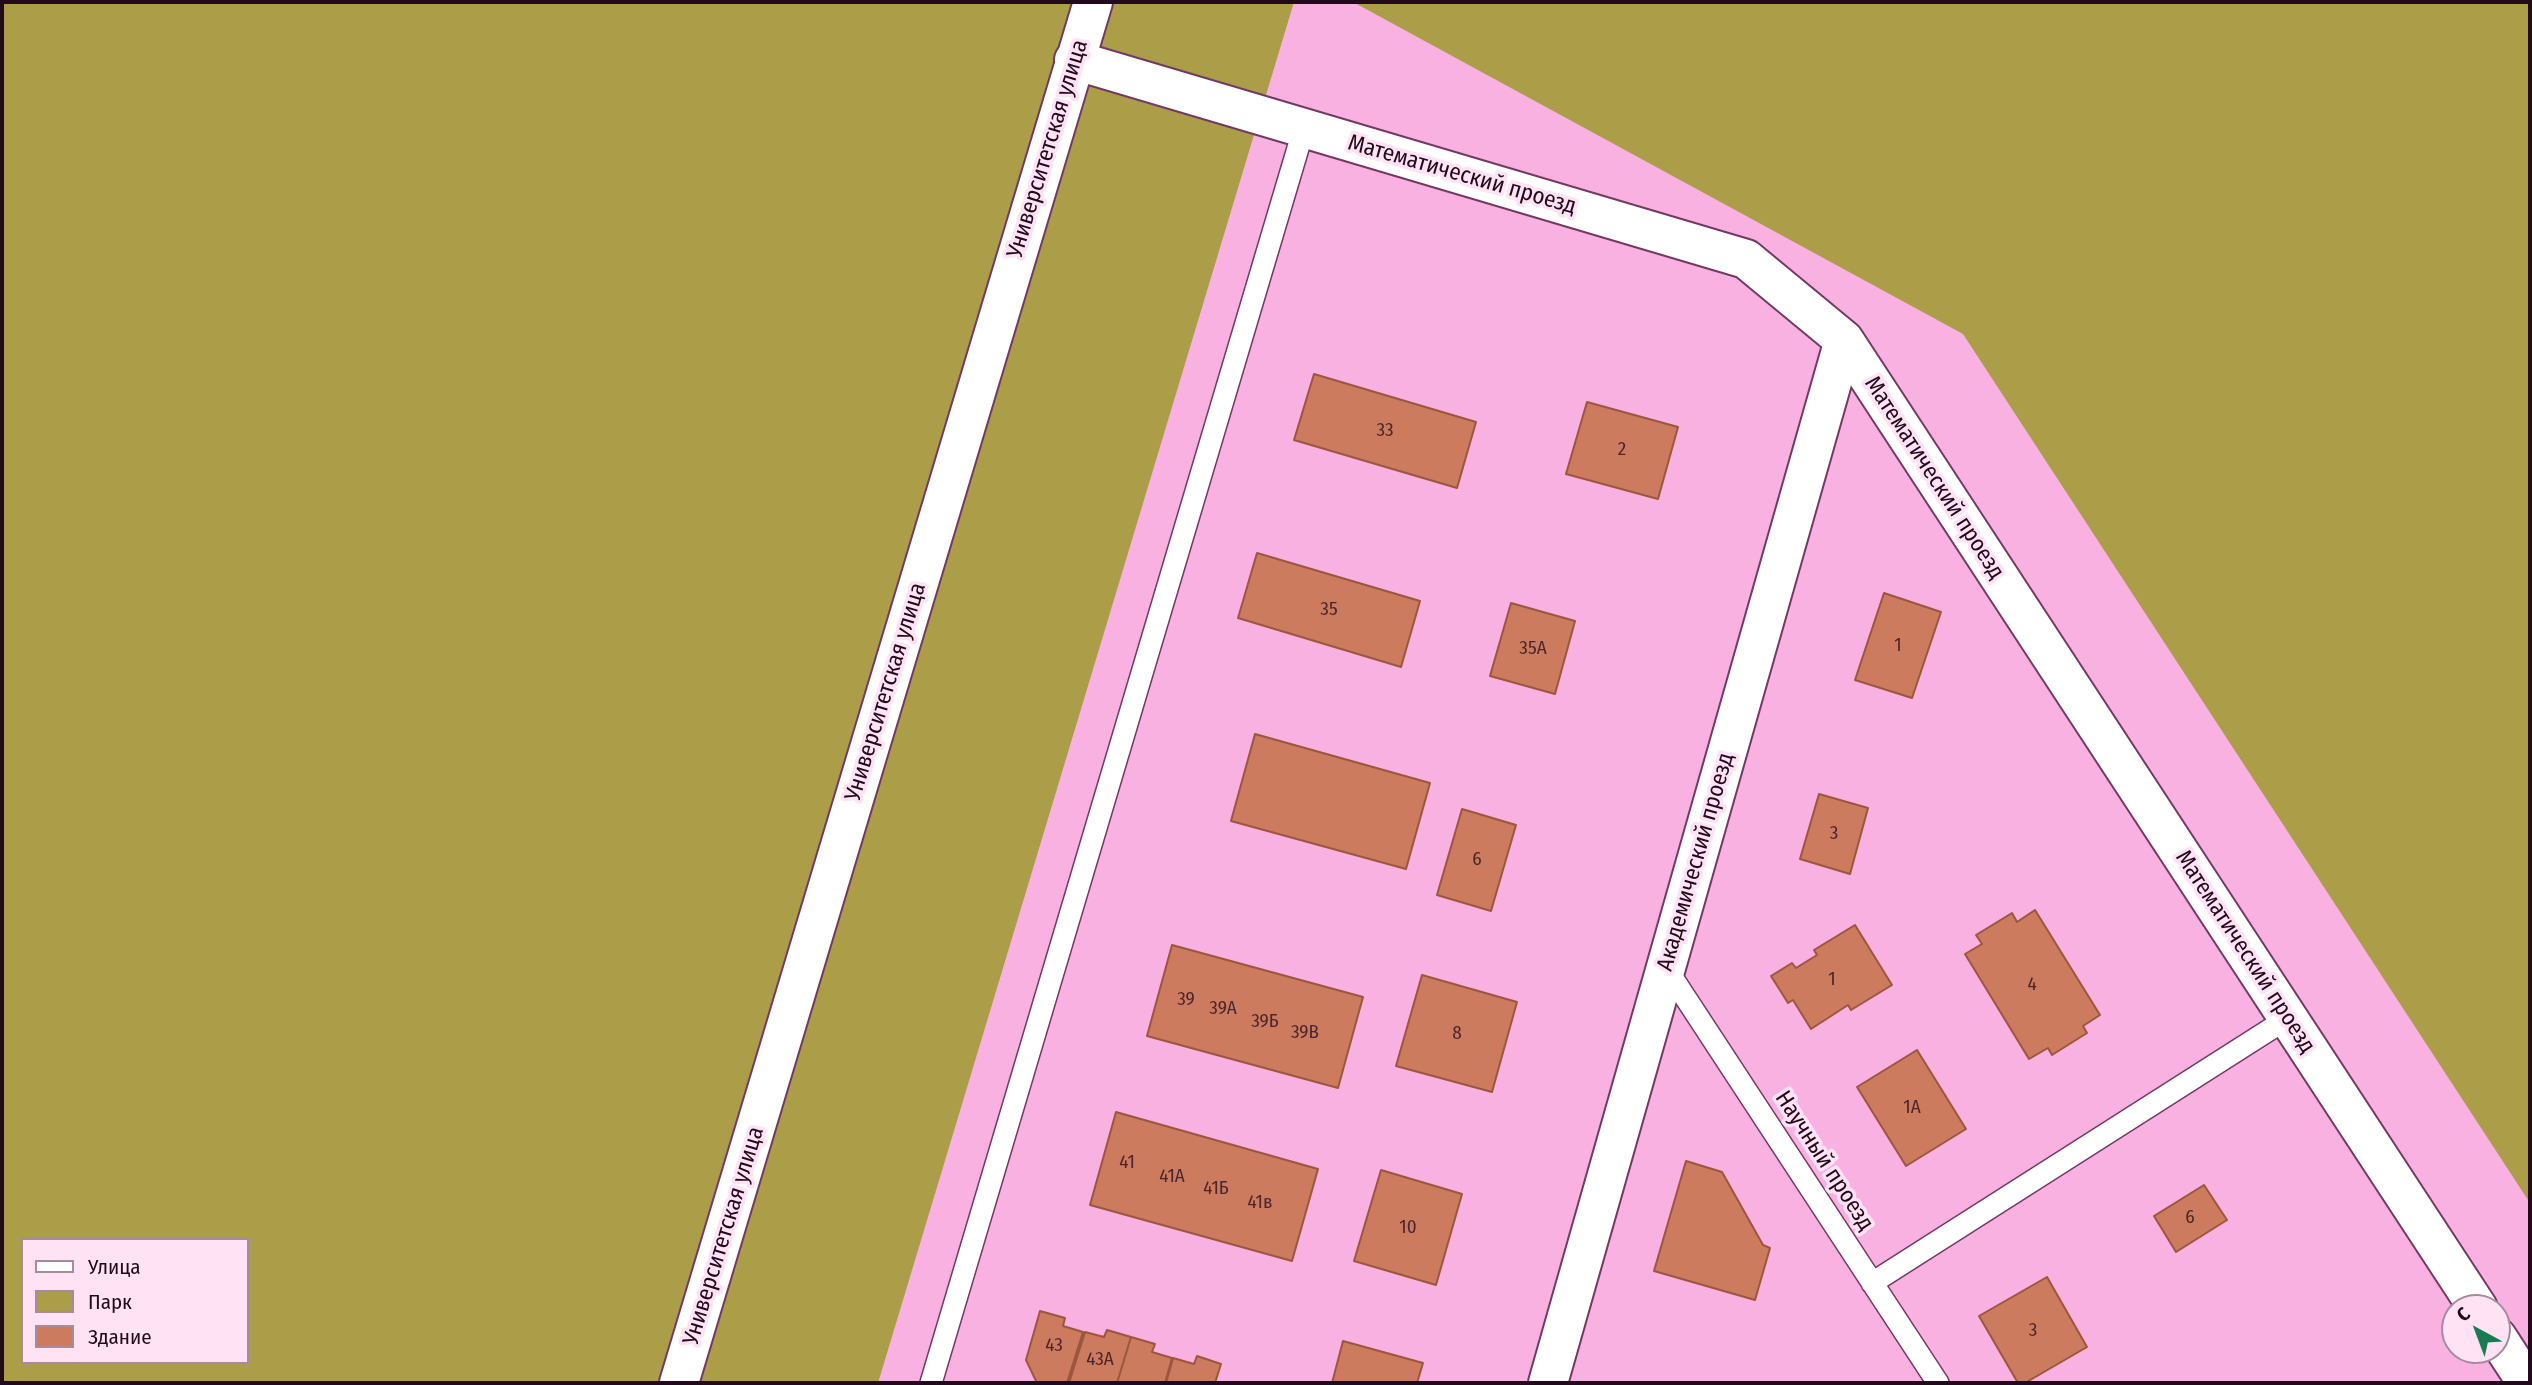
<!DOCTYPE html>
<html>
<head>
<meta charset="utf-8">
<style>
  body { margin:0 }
  #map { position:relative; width:2532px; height:1385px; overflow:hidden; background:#f8b1e0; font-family:"Fira Sans Condensed",sans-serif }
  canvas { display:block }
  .frame { position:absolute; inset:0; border:4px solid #22091b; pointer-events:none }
  .legend { position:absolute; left:21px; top:1238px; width:228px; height:126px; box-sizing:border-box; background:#ffe2f4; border:2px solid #a78b9d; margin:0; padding:9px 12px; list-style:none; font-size:21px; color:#22091b }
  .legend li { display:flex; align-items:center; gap:14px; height:35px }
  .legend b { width:35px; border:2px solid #a78b9d }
  .north { position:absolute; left:2441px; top:1294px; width:70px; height:70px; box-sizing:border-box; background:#ffe2f4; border:2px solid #a78b9d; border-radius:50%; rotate:319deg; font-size:19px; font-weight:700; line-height:28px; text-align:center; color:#22091b }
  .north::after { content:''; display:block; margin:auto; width:24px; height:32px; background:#1a7a51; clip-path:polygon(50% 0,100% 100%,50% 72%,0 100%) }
</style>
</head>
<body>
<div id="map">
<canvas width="2532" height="1385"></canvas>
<div class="frame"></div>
<ul class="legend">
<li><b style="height:9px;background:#fff"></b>Улица</li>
<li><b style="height:19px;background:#ac9d49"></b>Парк</li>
<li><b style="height:19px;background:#cc7b5f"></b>Здание</li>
</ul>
<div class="north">С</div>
</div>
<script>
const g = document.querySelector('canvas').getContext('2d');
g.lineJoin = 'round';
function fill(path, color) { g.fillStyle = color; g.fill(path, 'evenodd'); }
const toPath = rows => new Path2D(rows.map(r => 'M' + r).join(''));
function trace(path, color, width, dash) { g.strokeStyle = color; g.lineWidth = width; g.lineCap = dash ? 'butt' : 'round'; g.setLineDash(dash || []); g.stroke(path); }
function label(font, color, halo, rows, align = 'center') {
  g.font = font + ' "Fira Sans Condensed",sans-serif'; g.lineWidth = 7; g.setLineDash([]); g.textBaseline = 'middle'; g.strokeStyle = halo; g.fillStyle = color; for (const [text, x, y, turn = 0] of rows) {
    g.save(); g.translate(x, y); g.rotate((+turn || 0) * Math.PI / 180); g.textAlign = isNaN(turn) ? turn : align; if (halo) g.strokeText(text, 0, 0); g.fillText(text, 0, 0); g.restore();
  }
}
fill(toPath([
  [2,2,1294,2,878,1383,2,1383],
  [23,1240,247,1240,247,1362,23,1362],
  [1353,2,2530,2,2530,1203,1963,334]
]), '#ac9d49');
const building = toPath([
  [1314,374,1476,422,1457,488,1294,440,1314,374],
  [1587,402,1678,427,1658,499,1566,474,1587,402],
  [1257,553,1420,601,1401,667,1238,618,1257,553],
  [1884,593,1941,612,1912,698,1855,680,1884,593],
  [1511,603,1575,621,1555,694,1490,676,1511,603],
  [1255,734,1430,783,1406,869,1231,821,1255,734],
  [1819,794,1868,808,1850,874,1800,859,1819,794],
  [1462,809,1516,825,1491,911,1437,895,1462,809],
  [2035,910,2100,1015,2083,1026,2087,1033,2052,1055,2048,1048,2029,1059,1965,954,1982,944,1976,935,2012,913,2017,922,2035,910],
  [1855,925,1892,985,1851,1010,1848,1005,1811,1029,1793,1000,1788,1003,1771,976,1792,963,1796,968,1817,955,1814,950,1855,925],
  [1172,945,1363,997,1338,1088,1147,1036,1172,945],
  [1422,975,1517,1002,1492,1092,1396,1066,1422,975],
  [1917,1050,1966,1129,1906,1166,1857,1087,1917,1050],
  [1116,1112,1318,1169,1292,1261,1090,1205,1116,1112],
  [1686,1161,1722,1172,1763,1245,1770,1248,1755,1300,1654,1271,1686,1161],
  [1381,1170,1462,1194,1436,1285,1354,1261,1381,1170],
  [2204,1185,2227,1220,2176,1252,2154,1216,2204,1185],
  [2047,1277,2087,1347,2025,1383,2018,1383,1979,1316,2047,1277],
  [1040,1311,1065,1318,1063,1326,1083,1332,1067,1383,1037,1383,1026,1360,1040,1311],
  [1107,1330,1131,1337,1117,1383,1069,1383,1085,1332,1104,1337,1107,1330],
  [1131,1337,1155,1344,1152,1352,1172,1358,1165,1383,1117,1383,1131,1337],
  [1343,1341,1423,1363,1417,1383,1332,1383,1343,1341],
  [1197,1356,1221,1364,1215,1383,1166,1383,1173,1358,1194,1364,1197,1356]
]);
fill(building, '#cc7b5f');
trace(building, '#9c563d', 2);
const service = toPath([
  [1666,968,1938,1383],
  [1872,1283,2288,1018],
  [931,1383,1304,128]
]);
const minor = toPath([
  [1074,60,1746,259,1844,340,2478,1308],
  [2497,1337,2527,1383],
  [679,1383,1093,2],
  [1548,1383,1844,340]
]);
trace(service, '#743963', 24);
trace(minor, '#743963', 42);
trace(service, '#fff', 21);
trace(minor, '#fff', 38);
label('19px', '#4c262c', null, [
  ["33",1385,431],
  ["2",1622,450],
  ["35",1329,610],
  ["1",1898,646],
  ["35А",1533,649],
  ["3",1834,834],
  ["6",1477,860],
  ["1",1832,980],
  ["4",2032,985],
  ["39",1186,1000],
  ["39А",1223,1009],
  ["39Б",1265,1022],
  ["39В",1305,1033],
  ["8",1457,1034],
  ["1А",1912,1108],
  ["41",1127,1163],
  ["41А",1172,1177],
  ["41Б",1216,1189],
  ["41в",1260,1203],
  ["6",2190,1218],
  ["10",1408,1228],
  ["3",2033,1331],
  ["43",1054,1346],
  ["43А",1100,1360]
]);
label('23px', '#22091b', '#ffe2f4', [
  ["Университетская улица",1048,149,-73],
  ["Математический проезд",1462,175,16],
  ["Математический проезд",1934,478,57],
  ["Университетская улица",886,692,-73],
  ["Академический проезд",1696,862,-74],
  ["Математический проезд",2245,952,57],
  ["Научный проезд",1824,1161,57],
  ["Университетская улица",724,1236,-73]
]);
</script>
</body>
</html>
